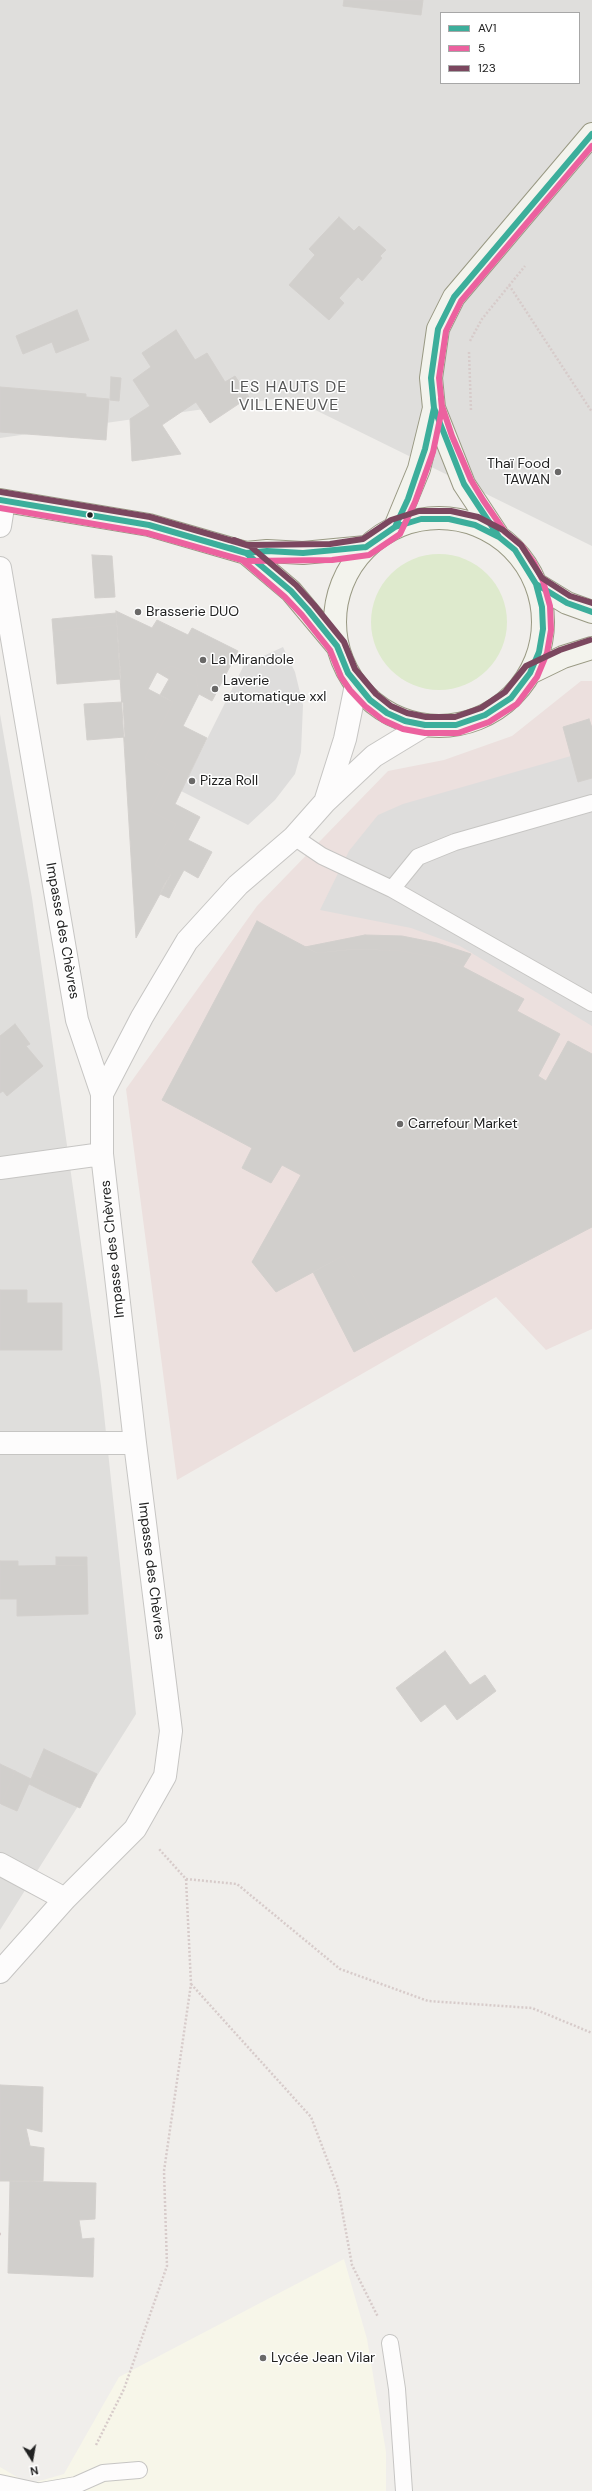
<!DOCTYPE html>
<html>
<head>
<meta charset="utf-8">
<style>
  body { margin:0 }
  #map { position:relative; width:592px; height:2491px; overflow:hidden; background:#f0eeeb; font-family:"DM Sans",sans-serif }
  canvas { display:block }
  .legend { position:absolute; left:440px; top:12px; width:140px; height:72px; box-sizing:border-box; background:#fff; border:1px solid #a7a7a7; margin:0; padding:5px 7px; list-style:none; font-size:12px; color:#222 }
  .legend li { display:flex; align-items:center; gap:8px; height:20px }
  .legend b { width:20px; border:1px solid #a7a7a7 }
  .north { position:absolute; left:12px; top:2439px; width:40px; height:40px; -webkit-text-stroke:3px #fff; paint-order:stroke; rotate:169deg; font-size:11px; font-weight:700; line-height:16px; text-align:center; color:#222 }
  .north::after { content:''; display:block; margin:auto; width:14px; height:18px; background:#222; clip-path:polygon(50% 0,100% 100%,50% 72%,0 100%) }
</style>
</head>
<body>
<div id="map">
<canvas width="592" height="2491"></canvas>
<ul class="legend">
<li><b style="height:5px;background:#3cae9b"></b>AV1</li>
<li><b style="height:5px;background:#ec619f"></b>5</li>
<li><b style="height:5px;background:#7b475f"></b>123</li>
</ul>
<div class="north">N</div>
</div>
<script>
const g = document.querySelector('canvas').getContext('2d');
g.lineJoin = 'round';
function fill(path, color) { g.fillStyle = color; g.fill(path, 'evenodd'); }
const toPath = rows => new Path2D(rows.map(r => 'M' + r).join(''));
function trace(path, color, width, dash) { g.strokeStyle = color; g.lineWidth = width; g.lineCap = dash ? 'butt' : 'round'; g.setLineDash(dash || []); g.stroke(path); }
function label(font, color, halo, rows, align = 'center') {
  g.font = font + ' "DM Sans",sans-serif'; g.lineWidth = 3; g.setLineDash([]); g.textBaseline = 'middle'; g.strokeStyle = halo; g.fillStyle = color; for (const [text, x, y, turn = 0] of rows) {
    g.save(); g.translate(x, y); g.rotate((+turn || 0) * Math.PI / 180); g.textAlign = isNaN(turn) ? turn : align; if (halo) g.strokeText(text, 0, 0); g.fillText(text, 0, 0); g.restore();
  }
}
fill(toPath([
  [0,0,592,0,592,546,289,397,0,438],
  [441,13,579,13,579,83,441,83],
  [0,714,32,898,101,1386,136,1714,0,1930]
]), '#dfdedc');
fill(toPath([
  [581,681,592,681,592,1329,546,1350,496,1297,177,1480,126,1089,257,906,388,771,444,760,512,736]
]), '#ece0de');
fill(toPath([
  [344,2259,367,2339,386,2452,386,2491,0,2491,0,2467,29,2484,64,2474,119,2377]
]), '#f7f6e9');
fill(toPath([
  '371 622a68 68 0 1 1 136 0a68 68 0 1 1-136 0Z'
]), '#deeacd');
fill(toPath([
  [283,647,295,672,303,705,301,752,295,774,275,800,248,825,181,791,244,665],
  [592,750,592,1026,460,946,411,928,320,910,349,851,378,815,403,804]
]), '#dedddc');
const building = toPath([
  [344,0,423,0,421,15,343,6,344,0],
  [339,217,354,231,359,226,386,250,380,256,382,258,362,281,358,277,339,298,344,303,329,320,289,285,315,255,309,249,339,217],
  [77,310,89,340,56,353,52,342,23,354,16,336,77,310],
  [176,330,195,360,207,353,225,382,235,376,249,397,210,423,196,402,162,425,181,454,132,461,130,419,150,406,133,380,151,367,142,353,176,330],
  [111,377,121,378,119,401,110,400,111,377],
  [0,387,86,394,86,397,109,399,106,440,0,432,0,387],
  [92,555,112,556,115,597,95,598,92,555],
  [116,611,152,628,157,620,188,635,192,628,238,651,212,701,199,694,196,677,172,666,157,672,148,689,173,702,145,758,170,771,150,811,176,824,155,865,171,874,136,938,116,611],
  [116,613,117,625,53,631,52,619,116,613],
  [117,625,121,679,57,684,53,631,117,625],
  [172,666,196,677,199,694,183,726,207,738,175,804,200,817,188,840,212,852,198,878,184,870,173,890,164,885,171,874,155,865,176,824,150,811,170,771,145,758,173,702,160,695,169,679,157,672,172,666],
  [123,702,125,737,87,740,84,704,123,702],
  [589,719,592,728,592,778,578,782,563,727,589,719],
  [164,885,173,890,169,898,160,894,164,885],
  [257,921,317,953,355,949,401,951,434,957,463,967,524,999,517,1011,560,1034,538,1076,546,1081,568,1041,592,1054,592,1227,384,1336,343,1256,276,1292,252,1262,301,1175,282,1165,271,1183,242,1168,252,1148,162,1100,257,921],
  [365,935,402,936,437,943,471,954,463,967,434,957,401,951,357,949,317,953,305,947,365,935],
  [15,1024,30,1044,26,1046,43,1066,7,1096,3,1091,0,1093,0,1036,15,1024],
  [343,1256,384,1336,354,1352,313,1272,343,1256],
  [0,1290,27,1290,27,1303,62,1303,62,1350,0,1350,0,1290],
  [56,1557,87,1557,87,1565,56,1566,56,1557],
  [0,1561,18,1561,18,1566,87,1565,88,1614,17,1616,17,1599,0,1599,0,1561],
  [445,1651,470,1685,485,1675,496,1691,457,1720,445,1704,421,1722,396,1688,445,1651],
  [44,1749,97,1774,80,1808,47,1793,53,1780,34,1772,44,1749],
  [0,1764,15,1771,1,1804,0,1803,0,1764],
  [15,1771,31,1779,17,1811,1,1804,15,1771],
  [34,1772,53,1780,47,1793,29,1784,34,1772],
  [0,2085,43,2087,42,2132,26,2128,30,2146,44,2148,43,2181,0,2181,0,2085],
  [10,2181,96,2183,95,2219,79,2220,82,2239,94,2238,93,2277,8,2273,10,2181]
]);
fill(building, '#d1cfcc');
trace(building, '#d3d0cd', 1);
const lane = toPath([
  [294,837,322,856,392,889,592,1003],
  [392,889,418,857,455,842,592,803],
  [390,2343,397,2389,404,2491],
  [0,2483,37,2491],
  [41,2491,76,2485,103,2473,139,2470]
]);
const street = toPath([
  [0,526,4,501],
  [0,568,77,1020,102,1094,102,1154,135,1443,171,1731,165,1776,135,1829,65,1899,0,1972],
  [326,799,345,739,356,685],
  [102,1094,142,1017,187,941,238,885,294,837,325,802,374,756,425,725],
  [0,1168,102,1154],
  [0,1443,135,1443],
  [0,1864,65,1899]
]);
const secondary = toPath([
  [0,500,149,525,246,553,267,551,303,553,366,547],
  '335 622a104 104 0 1 1 208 0a104 104 0 1 1-208 0Z',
  [395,527,419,469,434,408],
  [497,534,464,484,434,408,431,378,438,329,454,297,592,134],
  [246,553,291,591,337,646],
  [536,584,567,603,592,612],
  [530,673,563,657,592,648]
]);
trace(lane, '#c6c5c3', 18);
trace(street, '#c6c5c3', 24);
trace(secondary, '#999983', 24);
trace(toPath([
  [509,285,592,412],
  [470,341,482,319,525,266],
  [469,352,471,411],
  [186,1879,237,1884,340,1969,428,2001,532,2008,592,2033],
  [191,1984,311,2117,338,2188,352,2265,378,2317],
  [0,2234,1,2234],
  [96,2445,124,2389,167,2266,164,2171,191,1984,186,1879,159,1849]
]), '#d7cbca', 2.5, [2, 2]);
trace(lane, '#fdfcfc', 16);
trace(street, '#fdfcfc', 22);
trace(secondary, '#f3f3ed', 22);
trace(toPath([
  [592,134,454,297,438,329,431,378,434,408,464,484,499,537,515,550,536,584,567,603,592,612],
  [0,500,149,525,246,553,291,591,308,610,337,646,348,673,370,700,387,713,405,721,425,725,456,725,485,715,511,698,530,673,539,652,543,629,542,607,536,584,515,550,499,537,475,525,449,519,421,519,395,527,366,547],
  [395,527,408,499,425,449,434,408,433,399],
  [231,548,246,553,267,551,303,553,366,547]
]), '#3cae9b', 6);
trace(toPath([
  [0,508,147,533,242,560,285,597,302,615,330,650,341,677,350,690,365,706,383,720,403,729,425,733,458,733,489,722,517,704,537,677,547,653,551,630,550,606,543,581,534,563,521,545,505,532,483,500,471,480,452,436,442,406,439,378,446,331,461,301,592,146],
  [228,556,246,561,332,560,369,555,400,534,415,502,433,452,442,409,441,399]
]), '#ec619f', 6);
trace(toPath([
  [1,492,150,517,250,546,296,585,314,605,344,642,355,669,376,694,391,706,407,713,426,717,455,717,481,708,505,692,526,666,560,650,590,640],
  [234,540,247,545,330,544,363,539,391,520,419,511,451,511,478,517,503,530,521,545,542,578,570,596,592,603]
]), '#7b475f', 6);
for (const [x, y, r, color] of [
  [558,472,4,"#6a6968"],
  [90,515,3.5,"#222"],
  [138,612,4,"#6a6968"],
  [203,660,4,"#6a6968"],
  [215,689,4,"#6a6968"],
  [192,781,4,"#6a6968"],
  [400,1124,4,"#6a6968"],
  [263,2358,4,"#6a6968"]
]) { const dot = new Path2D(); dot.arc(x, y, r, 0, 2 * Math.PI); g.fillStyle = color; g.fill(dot); trace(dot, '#fff', 1.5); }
label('14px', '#222', '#fff', [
  ["Thaï Food",550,464,"right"],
  ["TAWAN",550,480,"right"],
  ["Brasserie DUO",146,612],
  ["La Mirandole",211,660],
  ["Laverie",223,681],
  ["automatique xxl",223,697],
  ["Pizza Roll",200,781],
  ["Carrefour Market",408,1124],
  ["Lycée Jean Vilar",271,2358]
], 'left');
label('14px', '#222', '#fff', [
  ["Impasse des Chèvres",62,931,80],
  ["Impasse des Chèvres",113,1249,-96],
  ["Impasse des Chèvres",151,1571,83]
]);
g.letterSpacing = '1px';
label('16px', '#555', '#fff', [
  ["LES HAUTS DE",289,388],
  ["VILLENEUVE",289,406]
]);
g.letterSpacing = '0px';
</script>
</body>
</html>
